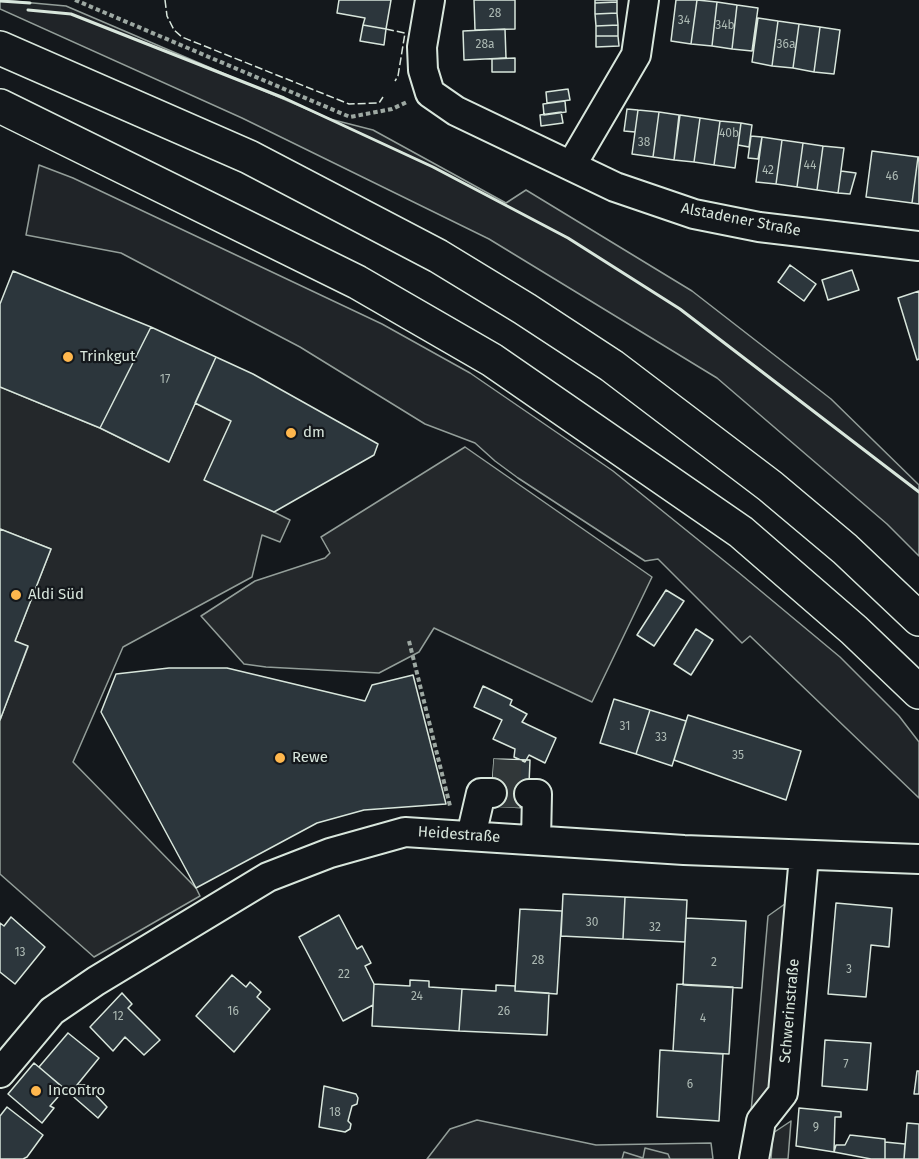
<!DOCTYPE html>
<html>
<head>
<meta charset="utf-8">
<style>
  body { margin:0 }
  canvas { display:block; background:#14181c }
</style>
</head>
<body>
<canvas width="919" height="1159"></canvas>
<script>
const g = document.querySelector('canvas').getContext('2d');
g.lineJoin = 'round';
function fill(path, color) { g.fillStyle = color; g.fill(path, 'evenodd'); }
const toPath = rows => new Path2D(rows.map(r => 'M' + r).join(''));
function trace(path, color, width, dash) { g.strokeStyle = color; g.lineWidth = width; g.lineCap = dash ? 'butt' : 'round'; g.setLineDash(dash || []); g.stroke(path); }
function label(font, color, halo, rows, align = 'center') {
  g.font = font + ' "Fira Sans",sans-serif'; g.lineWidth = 4.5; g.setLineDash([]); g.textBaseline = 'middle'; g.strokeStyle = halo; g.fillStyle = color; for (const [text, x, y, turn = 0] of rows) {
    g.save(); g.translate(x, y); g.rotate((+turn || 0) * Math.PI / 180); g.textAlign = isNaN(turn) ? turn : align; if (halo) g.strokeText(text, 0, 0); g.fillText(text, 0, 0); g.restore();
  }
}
const green = toPath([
  [0,0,66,6,330,119,373,130,506,203,526,190,692,291,831,399,919,485,919,556,887,524,717,378,489,239,242,118,0,9,0,0],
  [39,165,73,178,382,324,470,373,613,471,738,572,840,657,899,716,919,742,919,798,750,636,742,643,658,559,645,561,518,478,495,461,475,443,425,424,300,347,121,253,26,235,39,165],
  [477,1120,596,1145,711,1143,713,1159,427,1159,450,1129,477,1120]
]);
fill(green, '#202428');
trace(green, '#939e99', 1.5);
const parking = toPath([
  [0,387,100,428,169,462,195,403,231,421,274,512,290,520,280,542,262,535,252,577,123,647,73,762,196,888,200,896,94,957,0,874,0,720,28,647,15,641,51,549,0,529,0,387],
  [465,447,652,577,592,702,434,628,419,652,379,673,266,667,244,664,201,616,255,581,325,558,330,553,321,537,465,447],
  [789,901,775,1087,751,1112,768,916,789,901],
  [791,1121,788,1159,771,1159,773,1133,791,1121],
  [645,1148,668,1154,670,1159,622,1159,624,1152,643,1158,645,1148]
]);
fill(parking, '#24282b');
trace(parking, '#939e99', 1.5);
const building = toPath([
  [339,0,391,0,386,29,363,25,365,18,337,13,339,0],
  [474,0,515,0,515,29,475,30,474,0],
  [595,0,617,0,617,2,595,3,595,0],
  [676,0,697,0,691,44,671,41,676,0],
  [697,0,717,2,712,46,691,44,697,0],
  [617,2,617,13,595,14,595,3,617,2],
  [717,2,737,5,732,49,712,46,717,2],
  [737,5,758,8,752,51,732,49,737,5],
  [617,13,618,25,596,26,595,14,617,13],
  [758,18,778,21,772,66,752,62,758,18],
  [778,21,799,24,793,68,772,66,778,21],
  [799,24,820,27,814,72,793,68,799,24],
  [363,25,386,29,384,45,360,41,363,25],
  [618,25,618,36,596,36,596,26,618,25],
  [820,27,840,30,834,74,814,72,820,27],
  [505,29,506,58,464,60,463,31,505,29],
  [596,36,618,36,619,46,596,47,596,36],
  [515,58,515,72,492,72,492,59,515,58],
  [568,89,570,100,547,103,546,92,568,89],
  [565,101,566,112,544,115,543,104,565,101],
  [627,109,638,110,635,132,624,131,627,109],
  [638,110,659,112,653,157,632,154,638,110],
  [561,112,563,123,541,126,540,115,561,112],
  [659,112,679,115,674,160,653,157,659,112],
  [680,115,700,118,694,162,674,160,680,115],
  [700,118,720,121,714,165,694,162,700,118],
  [720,121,741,123,735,168,714,165,720,121],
  [741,123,752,125,749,147,738,145,741,123],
  [751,136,762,137,758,159,748,158,751,136],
  [762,137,782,140,776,184,756,182,762,137],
  [782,140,803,143,797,187,776,184,782,140],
  [803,143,823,146,817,190,797,187,803,143],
  [823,146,844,148,838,193,817,190,823,146],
  [872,151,918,157,912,203,866,197,872,151],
  [918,157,919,157,919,204,912,203,918,157],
  [841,171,856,173,850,194,838,193,841,171],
  [790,265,816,284,804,301,778,282,790,265],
  [852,270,859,290,828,300,822,280,852,270],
  [13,271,151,327,100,428,0,387,0,304,13,271],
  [919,291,919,359,917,360,898,298,919,291],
  [151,327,216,357,169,462,100,428,151,327],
  [216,357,253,374,378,444,374,455,274,512,204,480,231,421,195,403,216,357],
  [0,529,51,549,15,641,28,646,0,720,0,529],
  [666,590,684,601,654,646,637,635,666,590],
  [696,629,713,640,691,675,674,664,696,629],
  [169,668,227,668,365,701,372,685,413,675,446,804,364,810,317,823,196,888,101,712,116,674,169,668],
  [483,686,512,700,510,705,527,714,522,722,556,738,545,763,529,755,525,762,514,757,515,749,493,739,502,720,474,707,483,686],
  [614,699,650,710,636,754,600,743,614,699],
  [650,710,686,721,672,766,636,754,650,710],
  [688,715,801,751,786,800,674,760,688,715],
  [494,759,530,760,528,808,491,806,494,759],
  [563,894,625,897,623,939,561,936,563,894],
  [625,897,687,900,685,942,623,939,625,897],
  [836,903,892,908,889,947,871,945,866,997,828,994,836,903],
  [520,909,562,911,557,994,515,991,520,909],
  [339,915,357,949,362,946,371,963,365,966,374,984,373,1005,343,1021,299,937,339,915],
  [11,917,45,947,15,984,0,972,0,923,4,926,11,917],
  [686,918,746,921,742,988,683,985,686,918],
  [232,975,246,987,250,982,261,992,257,997,270,1009,234,1052,196,1016,232,975],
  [410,980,429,981,429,987,462,989,459,1031,372,1026,374,984,410,986,410,980],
  [677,984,733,987,729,1054,673,1051,677,984],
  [496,985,515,986,515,991,549,993,547,1035,459,1031,462,989,496,991,496,985],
  [122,993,132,1004,128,1008,160,1040,144,1055,125,1037,113,1051,90,1027,122,993],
  [68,1033,99,1058,77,1085,86,1085,107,1107,98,1118,39,1067,68,1033],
  [825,1040,871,1043,867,1090,822,1086,825,1040],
  [660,1050,723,1054,719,1121,657,1117,660,1050],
  [34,1063,65,1089,50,1106,54,1108,42,1123,8,1094,34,1063],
  [917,1071,919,1071,919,1094,914,1094,917,1071],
  [324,1086,356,1094,358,1098,357,1104,352,1106,348,1121,351,1124,350,1129,345,1132,319,1127,324,1086],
  [7,1107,43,1135,27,1157,23,1159,0,1159,0,1116,7,1107],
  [799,1108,841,1112,841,1117,835,1117,834,1152,796,1146,799,1108],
  [907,1123,919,1124,919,1159,904,1159,907,1123],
  [850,1135,885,1139,885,1159,871,1159,834,1152,836,1145,845,1145,850,1135],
  [885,1142,905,1144,904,1159,885,1159,885,1142]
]);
fill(building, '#2c363c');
trace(building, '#d8e6dc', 1.5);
trace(toPath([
  [493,773,529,775],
  [492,793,529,794]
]), '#313739', 28, [28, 14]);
const minor = toPath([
  [430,0,422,47,423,70,430,93,456,111,615,187,694,214,759,227,919,246],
  [571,166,636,55,644,0],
  [529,794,537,794,536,840],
  [471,836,481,793,492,793],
  [0,1073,52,1011,96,981,268,877,330,853,405,832,684,850,919,859],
  [754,1159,761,1121,783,1093,804,856]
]);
const highway = toPath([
  [0,48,249,157,438,256,525,309,612,366,770,486,845,549,919,619],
  [0,106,357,282,492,360,741,532,854,630,919,692]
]);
trace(minor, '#d8e6dc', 32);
trace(highway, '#d8e6dc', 36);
trace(toPath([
  [75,0,350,117,392,109,407,102],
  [409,641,450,806]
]), '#9da8a2', 4, [4.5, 3]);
trace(minor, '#14181c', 28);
trace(highway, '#14181c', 33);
trace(toPath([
  [165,0,167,16,174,30,182,37,349,104,379,103,383,97],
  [386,29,405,33,398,76,395,81]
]), '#d8e6dc', 1.5, [8, 3]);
trace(toPath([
  [0,1,30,3],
  [28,10,71,14,284,98,433,167,568,238,680,309,919,492]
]), '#d8e6dc', 3);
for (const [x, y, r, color] of [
  [68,357,6,"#ffb74d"],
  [291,433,6,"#ffb74d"],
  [16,595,6,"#ffb74d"],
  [280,758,6,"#ffb74d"],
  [36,1091,6,"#ffb74d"]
]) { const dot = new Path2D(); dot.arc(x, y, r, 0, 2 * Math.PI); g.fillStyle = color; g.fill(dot); trace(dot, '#14181c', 2); }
label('12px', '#adbab4', null, [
  ["28",495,14],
  ["34",684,21],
  ["34b",725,26],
  ["28a",485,45],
  ["36a",786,45],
  ["40b",729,134],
  ["38",644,143],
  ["44",810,166],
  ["42",768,171],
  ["46",892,177],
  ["17",165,380],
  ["31",625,727],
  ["33",661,738],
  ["35",738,756],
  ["30",592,923],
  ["32",655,928],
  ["13",20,953],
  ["28",538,961],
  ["2",714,963],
  ["3",849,970],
  ["22",344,975],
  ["24",417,997],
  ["16",233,1012],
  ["26",504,1012],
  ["12",118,1017],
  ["4",703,1019],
  ["7",846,1065],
  ["6",690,1085],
  ["18",335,1113],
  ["9",816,1128]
]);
label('15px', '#d8e6dc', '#14181c', [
  ["Alstadener Straße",741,220,11],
  ["Heidestraße",459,835,4],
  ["Schwerinstraße",790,1011,-85]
]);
label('15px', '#d8e6dc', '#14181c', [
  ["Trinkgut",80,357],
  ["dm",303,433],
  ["Aldi Süd",28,595],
  ["Rewe",292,758],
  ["Incontro",48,1091]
], 'left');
</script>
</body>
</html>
